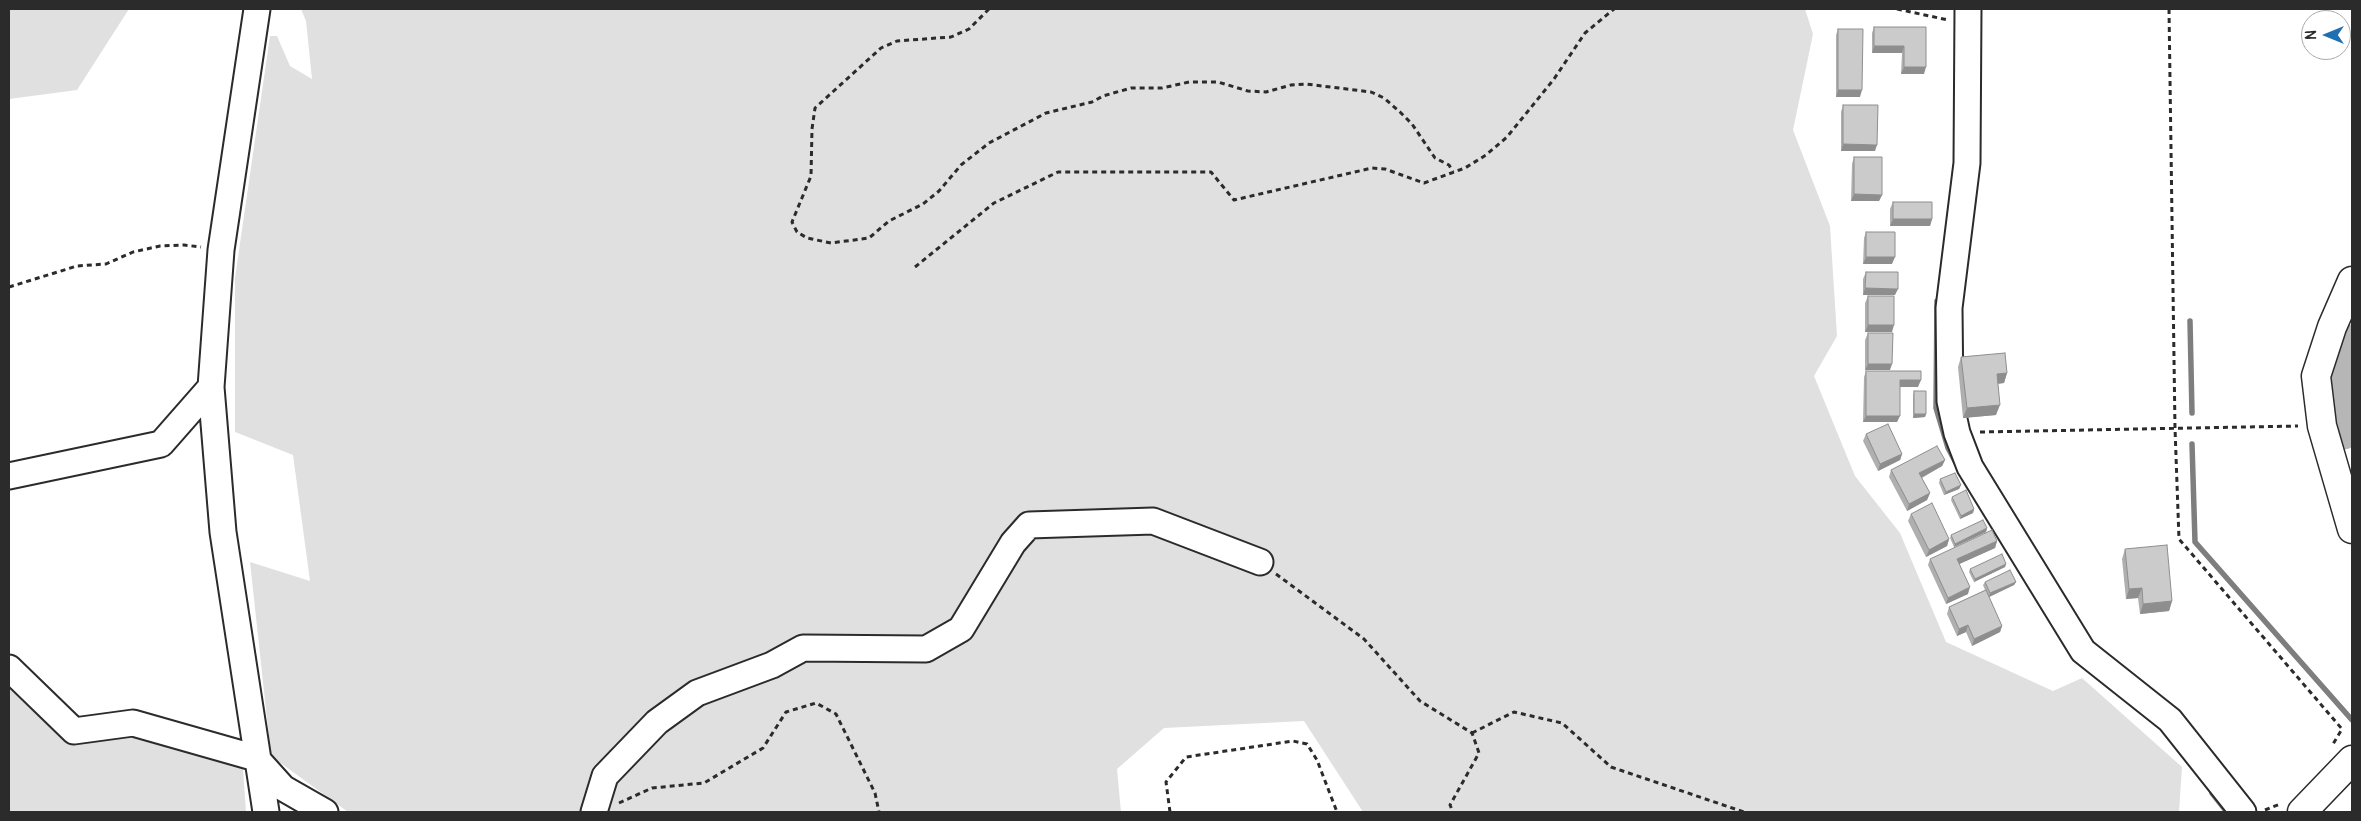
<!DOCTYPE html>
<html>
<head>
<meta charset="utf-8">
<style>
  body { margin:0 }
  #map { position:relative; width:2361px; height:821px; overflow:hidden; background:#fff; font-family:Pangolin,sans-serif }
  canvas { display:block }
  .frame { position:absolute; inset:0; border:10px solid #2b2b2b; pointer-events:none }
  .north { position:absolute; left:2301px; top:10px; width:50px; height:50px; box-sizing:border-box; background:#fff; border:1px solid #aaa; border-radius:50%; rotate:270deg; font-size:14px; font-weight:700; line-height:20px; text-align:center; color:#2b2b2b }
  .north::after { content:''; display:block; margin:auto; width:18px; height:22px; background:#1f6fb2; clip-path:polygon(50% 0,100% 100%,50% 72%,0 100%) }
</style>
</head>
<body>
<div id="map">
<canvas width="2361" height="821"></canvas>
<div class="frame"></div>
<div class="north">N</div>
</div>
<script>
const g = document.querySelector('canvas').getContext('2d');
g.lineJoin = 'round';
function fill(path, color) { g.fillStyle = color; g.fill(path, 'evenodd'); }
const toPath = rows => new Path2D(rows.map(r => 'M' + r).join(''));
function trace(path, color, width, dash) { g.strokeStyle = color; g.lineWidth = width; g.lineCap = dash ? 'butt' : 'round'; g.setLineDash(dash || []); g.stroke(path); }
fill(toPath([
  [9,9,129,9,77,90,9,99],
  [301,9,1805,9,1813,34,1793,130,1830,226,1837,336,1814,376,1855,476,1900,533,1946,642,2053,691,2082,678,2182,767,2179,812,1363,812,1304,721,1164,728,1117,769,1121,812,348,812,271,756,250,562,310,581,293,455,235,432,235,278,270,36,277,36,290,66,312,79,306,21],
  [9,678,70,737,133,732,243,769,246,812,9,812]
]), '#e0e0e0');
trace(toPath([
  [1937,301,1936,408,1948,448,1956,463],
  [2190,321,2192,413],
  [2192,444,2195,542,2352,720],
  [2212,793,2227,812]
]), '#7e7e7e', 5.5);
trace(toPath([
  [2343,432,2335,383,2338,362,2352,342]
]), '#b6b6b6', 35);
const minor = toPath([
  [257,9,221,250,211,387,223,532,266,812],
  [1968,9,1967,163,1949,308,1950,401,1957,433,1970,467,2083,651,2170,720,2243,812],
  [9,476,161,444,211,387],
  [9,668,74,731,133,723,256,758,283,788,325,812],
  [594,812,605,776,657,722,697,693,772,665,803,648,926,649,961,629,1013,543,1029,525,1153,521,1260,562]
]);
const major = toPath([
  [2352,281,2332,327,2316,376,2322,426,2352,529],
  [2302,812,2352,760]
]);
trace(minor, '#2b2b2b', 29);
trace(major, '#2b2b2b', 31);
trace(toPath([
  [989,9,969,29,951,37,897,41,881,48,815,108,812,129,811,176,792,222,797,232,807,238,831,243,869,238,889,221,923,204,939,191,961,165,989,143,1046,113,1092,102,1103,96,1131,88,1162,88,1189,82,1218,82,1248,91,1266,92,1291,85,1306,84,1371,92,1384,98,1400,112,1412,124,1435,158,1449,165,1453,172],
  [1897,9,1948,20],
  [2169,9,2175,428,2179,539,2342,729,2333,744],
  [915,267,994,203,1058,172,1211,172,1234,200,1372,168,1385,169,1424,183,1465,168,1486,155,1507,137,1554,79,1585,33,1614,9],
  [9,287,77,266,106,264,133,252,160,246,184,245,201,247],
  [1980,432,2298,426],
  [1276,574,1364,639,1420,701,1472,733,1479,753,1450,805,1453,812],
  [1472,733,1514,712,1562,723,1611,767,1744,812],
  [619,803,652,788,704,783,763,748,786,712,816,703,836,714,875,793,879,812],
  [2265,810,2280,804],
  [1170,812,1166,782,1186,757,1293,741,1307,744,1317,760,1337,812]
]), '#2b2b2b', 3, [5, 4]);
trace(minor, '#fff', 25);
trace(major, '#fff', 28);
fill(toPath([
  [1874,27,1926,27,1924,74,1901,74,1902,53,1872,53,1872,33],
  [1838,29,1860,97,1836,97,1836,35],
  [1843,105,1875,151,1841,151,1841,112],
  [1854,157,1882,195,1879,201,1851,201,1852,164],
  [1893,202,1932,219,1930,226,1890,226,1890,209],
  [1866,232,1892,264,1863,264,1864,238],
  [1866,272,1895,295,1863,295,1863,279],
  [1868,296,1892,332,1865,332,1865,303],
  [1868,333,1892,364,1865,370,1865,340],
  [1961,357,2007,373,2004,383,1998,384,1996,415,1963,418,1958,367],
  [1866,371,1918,387,1900,387,1897,422,1863,422,1864,377],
  [1914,391,1926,414,1925,417,1913,418,1913,395],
  [1866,434,1902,454,1900,460,1878,471,1863,441],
  [1945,460,1942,466,1922,478,1930,493,1927,500,1907,511,1889,477,1891,470],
  [1940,479,1961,485,1959,489,1944,495,1939,483],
  [1952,497,1974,509,1973,513,1960,519,1951,500],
  [1911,514,1949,539,1947,546,1926,557,1908,521],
  [1987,528,1986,532,1954,547,1950,538,1951,535],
  [1997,541,1995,548,1959,564,1968,594,1946,604,1928,565,1930,559],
  [2125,549,2172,601,2169,611,2140,614,2138,598,2126,599,2122,559],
  [2006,564,2005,567,1974,582,1969,572,1970,569],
  [1985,582,2016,582,2014,585,1989,597,2002,626,2000,632,1972,646,1966,632,1957,636,1947,614,1949,607,1985,590,1983,585]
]), '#afafaf');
fill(toPath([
  [1874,46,1904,46,1902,53,1872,53],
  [1904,67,1926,67,1924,74,1901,74],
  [1838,90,1862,90,1860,97,1836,97],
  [1843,144,1877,145,1875,151,1841,151],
  [1854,194,1882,195,1879,201,1851,201],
  [1893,219,1932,219,1930,226,1890,226],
  [1866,257,1895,257,1892,264,1863,264],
  [1865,288,1898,289,1895,295,1863,295],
  [1868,325,1894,325,1892,332,1865,332],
  [1868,364,1892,364,1890,370,1865,370],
  [2007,373,2004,383,1993,384,1997,374],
  [1900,380,1921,380,1918,387,1897,387],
  [2000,405,1996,415,1963,418,1967,408],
  [1914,414,1926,414,1925,417,1913,418],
  [1866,416,1900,416,1897,422,1863,422],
  [1902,454,1900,460,1878,471,1880,464],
  [1945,460,1942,466,1917,480,1919,473],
  [1961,485,1959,489,1944,495,1946,492],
  [1930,493,1927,500,1907,511,1909,504],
  [1974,509,1973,513,1960,519,1961,516],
  [1987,528,1986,532,1954,547,1955,544],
  [1949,539,1947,546,1926,557,1929,550],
  [1997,541,1995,548,1955,566,1957,559],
  [2006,564,2005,567,1974,582,1975,579],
  [2016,582,2014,585,1989,597,1990,593],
  [1970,587,1968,594,1946,604,1948,598],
  [2142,588,2138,598,2126,599,2129,589],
  [2172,601,2169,611,2140,614,2143,604],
  [1968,625,1966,632,1957,636,1959,629],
  [2002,626,2000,632,1972,646,1974,639]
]), '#8e8e8e');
const building = toPath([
  [1874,27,1926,27,1926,67,1904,67,1904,46,1874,46,1874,27],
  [1838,29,1863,29,1862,90,1838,90,1838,29],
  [1843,105,1878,105,1877,145,1843,144,1843,105],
  [1854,157,1882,157,1882,195,1854,194,1854,157],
  [1893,202,1932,202,1932,219,1893,219,1893,202],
  [1866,232,1895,232,1895,257,1866,257,1866,232],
  [1866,272,1898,272,1898,289,1865,288,1866,272],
  [1868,296,1894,296,1894,325,1868,325,1868,296],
  [1868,333,1893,333,1892,364,1868,364,1868,333],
  [2005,353,2007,373,1997,374,2000,405,1967,408,1961,357,2005,353],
  [1866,371,1921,371,1921,380,1900,380,1900,416,1866,416,1866,371],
  [1914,391,1926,391,1926,414,1914,414,1914,391],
  [1888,424,1902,454,1880,464,1866,434,1888,424],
  [1937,446,1945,460,1919,473,1930,493,1909,504,1891,470,1937,446],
  [1955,473,1961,485,1946,492,1940,479,1955,473],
  [1966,490,1974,509,1961,516,1952,497,1966,490],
  [1932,503,1949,539,1929,550,1911,514,1932,503],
  [1983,520,1987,528,1955,544,1951,535,1983,520],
  [1992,530,1997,541,1957,559,1970,587,1948,598,1930,559,1992,530],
  [2167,545,2172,601,2143,604,2142,588,2129,589,2125,549,2167,545],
  [2002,554,2006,564,1975,579,1970,569,2002,554],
  [2010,570,2016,582,1990,593,1985,582,2010,570],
  [1986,590,2002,626,1974,639,1968,625,1959,629,1949,607,1986,590]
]);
fill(building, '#cbcbcb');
trace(building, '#8e8e8e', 1);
</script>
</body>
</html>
